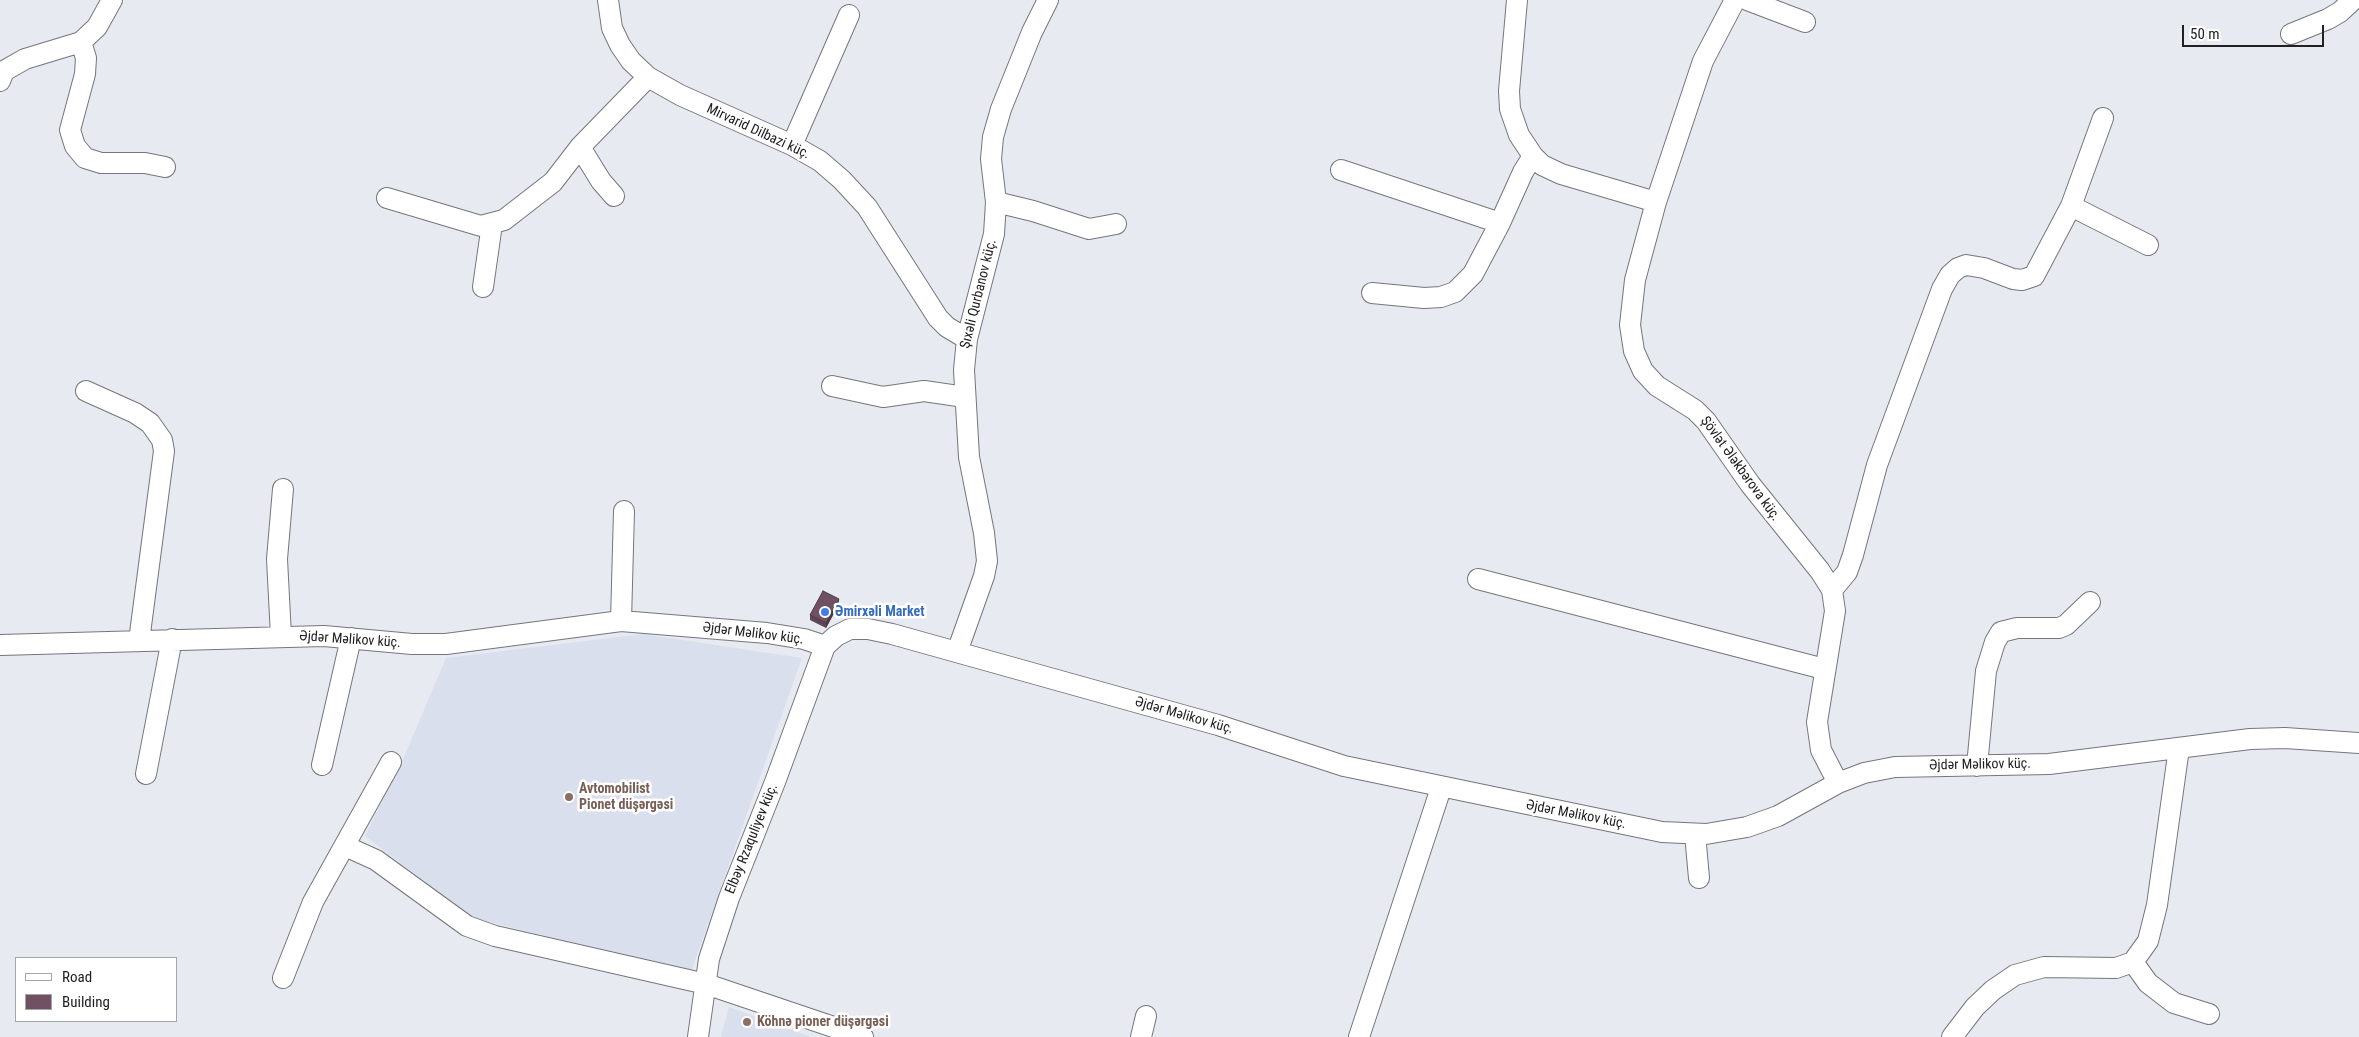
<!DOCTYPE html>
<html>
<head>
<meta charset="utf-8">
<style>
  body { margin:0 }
  #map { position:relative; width:2359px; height:1037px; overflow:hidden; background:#e8eaf2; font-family:"Roboto Condensed",sans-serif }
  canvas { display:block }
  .legend { position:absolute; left:15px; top:957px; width:162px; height:65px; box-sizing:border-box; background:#fff; border:1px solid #a6a6a7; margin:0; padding:6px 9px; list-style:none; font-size:15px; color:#212124 }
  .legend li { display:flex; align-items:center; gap:10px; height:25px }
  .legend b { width:25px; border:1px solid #a6a6a7 }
  .scale { position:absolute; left:2182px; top:25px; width:142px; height:22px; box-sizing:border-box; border:2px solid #212124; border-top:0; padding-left:6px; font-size:15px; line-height:18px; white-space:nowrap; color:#212124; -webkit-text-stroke:4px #fff; paint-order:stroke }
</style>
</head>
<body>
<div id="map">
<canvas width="2359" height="1037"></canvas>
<ul class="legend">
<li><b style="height:6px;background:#fff"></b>Road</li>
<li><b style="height:14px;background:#705164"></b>Building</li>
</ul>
<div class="scale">50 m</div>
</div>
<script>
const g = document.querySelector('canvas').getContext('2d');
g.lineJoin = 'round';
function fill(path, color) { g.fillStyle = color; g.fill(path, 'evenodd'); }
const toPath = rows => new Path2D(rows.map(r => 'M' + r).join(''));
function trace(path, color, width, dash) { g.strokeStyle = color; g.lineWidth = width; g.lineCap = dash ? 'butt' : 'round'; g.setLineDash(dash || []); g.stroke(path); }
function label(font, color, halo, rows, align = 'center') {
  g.font = font + ' "Roboto Condensed",sans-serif'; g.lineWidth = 5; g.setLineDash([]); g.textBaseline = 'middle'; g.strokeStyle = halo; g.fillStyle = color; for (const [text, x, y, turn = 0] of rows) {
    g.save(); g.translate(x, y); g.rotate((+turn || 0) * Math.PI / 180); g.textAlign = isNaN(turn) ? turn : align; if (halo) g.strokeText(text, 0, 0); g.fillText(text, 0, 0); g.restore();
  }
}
fill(toPath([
  [643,634,802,658,691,972,473,918,365,836,404,757,446,658],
  [729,1007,811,1037,721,1037]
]), '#dadfed');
const minor = toPath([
  [608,0,612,28,620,45,631,61,648,77,680,95,792,145,820,161,842,180,867,207,938,318,947,327,967,339],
  [1517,0,1509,91,1510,109,1519,135,1533,156,1542,165,1561,174,1656,202],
  [1735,0,1703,61,1656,202,1635,280,1630,325,1634,351,1643,371,1657,386,1695,410,1706,421,1750,484,1820,571,1832,590,1835,611,1817,722,1821,750,1838,783],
  [1747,0,1805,22],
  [2291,34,2328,19,2340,12,2353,0],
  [81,42,86,58,85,74,70,130,75,146,85,158,101,163,145,163,165,167],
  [0,81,4,71,25,59,81,42,97,27,112,0],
  [792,145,849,15],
  [580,147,601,181,614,196],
  [1341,170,1500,223],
  [387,198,481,226,504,220,553,182,580,147,648,77],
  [996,202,1033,211,1089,229,1116,224],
  [2071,206,2148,245],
  [483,287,492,224],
  [1372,293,1424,298,1441,297,1455,292,1473,274,1500,223,1523,172,1533,156],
  [832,386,883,397,924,391,965,397],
  [86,391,135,413,150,423,162,440,164,451,139,641],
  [1478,579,1824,669],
  [1832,590,1847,572,1853,555,1877,465,1942,289,1950,275,1958,268,1966,265,1984,268,2013,279,2022,280,2034,276,2071,206,2103,118],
  [621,621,624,511],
  [281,636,277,559,283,489],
  [0,645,324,636,412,644,446,644,621,621,767,633,804,639,825,646],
  [957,652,984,576,987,561,984,533,969,457,964,370,967,339,994,234,996,202,991,159,993,137,1001,109,1032,32,1048,0],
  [322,765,351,638],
  [1977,766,1986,671,1995,642,2001,632,2017,628,2059,628,2066,625,2090,602],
  [146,774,172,639],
  [1695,834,1699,878],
  [345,846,376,860,467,926,495,936,706,984,863,1037],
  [2133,962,2148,983,2174,1003,2209,1014],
  [283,978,313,902,391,762],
  [698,1037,709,959,729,898,775,782,825,646,836,636,850,629,868,629,892,634,1218,725,1344,766,1662,832,1706,834,1747,827,1778,816,1838,783,1864,773,1895,767,2049,764,2250,739,2285,738,2359,743],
  [1141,1037,1146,1016],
  [1359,1037,1441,788],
  [1952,1037,1975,1007,1993,990,2015,975,2044,967,2116,968,2133,962,2148,941,2157,905,2179,748]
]);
trace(minor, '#74767c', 22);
trace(minor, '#fff', 20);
fill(toPath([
  [839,604,826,628,810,620,810,615]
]), '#604656');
fill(toPath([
  [839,599,839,604,826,628,826,623]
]), '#4e3946');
const building = toPath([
  [823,591,839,599,826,623,810,615,823,591]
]);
fill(building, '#705164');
trace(building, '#4e3946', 1);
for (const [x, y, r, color] of [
  [825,612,5,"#3f7fe0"],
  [569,797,5,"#8d6e63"],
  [747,1022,5,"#8d6e63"]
]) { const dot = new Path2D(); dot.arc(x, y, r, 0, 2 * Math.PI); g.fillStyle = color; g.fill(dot); trace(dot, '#fff', 2); }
label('14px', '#212124', '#fff', [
  ["Mirvarid Dilbazi küç.",758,132,25],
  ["Şıxəli Qurbanov küç.",979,294,-76],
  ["Şövlət Ələkbərova küç.",1740,469,54],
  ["Əjdər Məlikov küç.",753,634,7],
  ["Əjdər Məlikov küç.",350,640,4],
  ["Əjdər Məlikov küç.",1184,716,16],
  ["Əjdər Məlikov küç.",1980,765,-1],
  ["Əjdər Məlikov küç.",1576,815,11],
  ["Elbəy Rzaquliyev küç.",752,839,-68]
]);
label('bold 14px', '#366cbe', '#fff', [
  ["Əmirxəli Market",835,612]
], 'left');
label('bold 14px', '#785e54', '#fff', [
  ["Avtomobilist",579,789],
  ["Pionet düşərgəsi",579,805],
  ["Köhnə pioner düşərgəsi",757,1022]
], 'left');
</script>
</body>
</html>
